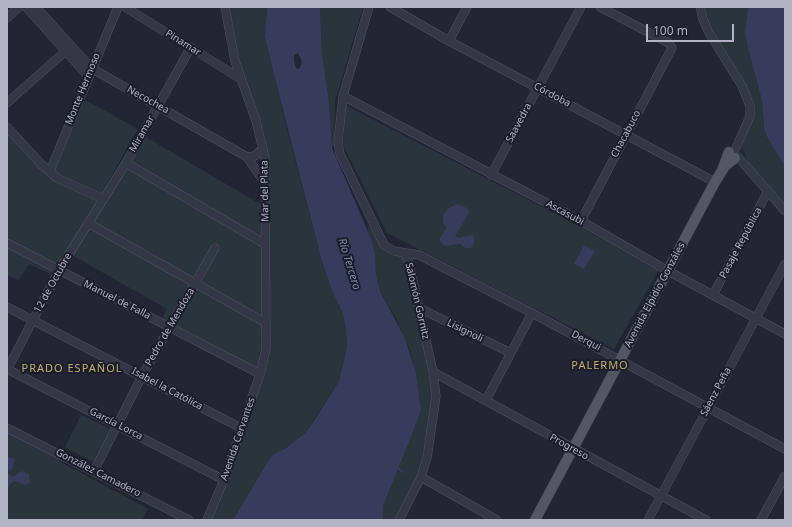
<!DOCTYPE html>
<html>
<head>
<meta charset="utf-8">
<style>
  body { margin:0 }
  #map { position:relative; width:792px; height:527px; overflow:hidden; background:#232535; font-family:"Noto Sans",sans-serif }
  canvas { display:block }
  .frame { position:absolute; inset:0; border:8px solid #b1b2c3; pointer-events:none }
  .scale { position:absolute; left:646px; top:24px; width:88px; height:18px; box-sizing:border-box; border:2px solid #b1b2c3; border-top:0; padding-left:5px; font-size:12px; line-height:14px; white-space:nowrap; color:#b1b2c3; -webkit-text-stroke:3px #1c1d2b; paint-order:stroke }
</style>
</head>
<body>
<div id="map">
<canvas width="792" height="527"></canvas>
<div class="frame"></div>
<div class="scale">100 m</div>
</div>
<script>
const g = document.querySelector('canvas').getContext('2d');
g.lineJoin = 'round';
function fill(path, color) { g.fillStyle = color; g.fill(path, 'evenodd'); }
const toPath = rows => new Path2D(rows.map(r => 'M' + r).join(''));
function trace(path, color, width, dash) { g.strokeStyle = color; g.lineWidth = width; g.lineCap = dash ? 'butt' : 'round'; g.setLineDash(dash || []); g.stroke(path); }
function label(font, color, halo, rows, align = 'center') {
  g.font = font + ' "Noto Sans",sans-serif'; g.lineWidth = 4; g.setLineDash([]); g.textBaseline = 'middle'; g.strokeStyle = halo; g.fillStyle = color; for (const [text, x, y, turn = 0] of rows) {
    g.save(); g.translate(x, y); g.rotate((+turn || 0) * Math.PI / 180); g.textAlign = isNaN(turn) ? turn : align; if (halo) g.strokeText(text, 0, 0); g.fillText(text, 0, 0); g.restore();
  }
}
fill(toPath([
  [226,7,267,7,265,37,286,125,322,262,333,293,343,314,346,329,347,347,339,381,306,432,286,448,274,454,268,461,233,520,211,520,228,480,247,427,266,368,269,352,268,157,263,134,241,72],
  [320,7,363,7,335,101,334,146,332,148,329,102,322,53],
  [704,7,748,7,745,32,747,45,762,101,764,128,767,137,785,167,785,206,749,164,741,144,754,106,752,99,746,85,710,29],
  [85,100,138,129,101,194,60,175,55,170],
  [345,105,579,226,658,271,614,349,387,233,343,145],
  [7,132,30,156,98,201,51,274,29,264,18,280,7,275],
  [144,136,262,205,263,351,257,369,161,320,167,309,72,255],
  [370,226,377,240,401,254,405,260,433,393,433,412,420,470,396,520,383,520,383,506,412,435,421,410,416,372,410,351,397,320,380,291,376,274,374,251,367,228],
  [81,415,110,429,93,462,65,447],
  [7,431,61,458,59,461,148,509,142,520,7,520]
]), '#29353b');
fill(toPath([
  [267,7,320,7,322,53,329,102,332,148,372,241,375,255,376,274,380,291,404,336,416,372,421,410,412,435,383,506,383,520,233,520,268,461,274,454,286,448,306,432,316,418,339,381,347,347,346,329,343,314,333,293,322,262,274,75,265,37],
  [298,53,302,62,299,69,296,68,294,61,294,55],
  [748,7,785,7,785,167,767,137,764,128,762,101,747,45,745,32],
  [457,204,467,208,469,213,455,236,458,238,473,235,475,242,471,248,465,248,461,244,445,246,440,241,440,238,447,227,443,223,443,215,449,208],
  [584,245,595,251,584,269,574,264],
  [7,457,15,459,12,470,7,469],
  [22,471,29,474,30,483,25,485,14,481,7,488,7,473,13,477]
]), '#383b5b');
trace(toPath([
  [398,468,403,472]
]), '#383b5b', 2);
const minor = toPath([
  [26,7,88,76],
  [36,7,91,68,247,157,265,183],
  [125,7,241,79],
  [369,7,343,96,338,142,340,154,384,245,394,251,419,255,532,313,785,449],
  [390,7,449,41,715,182],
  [700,7,703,19,708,31,742,86,750,106,750,116,736,148],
  [7,18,19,7],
  [449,41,467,7],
  [343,96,581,221,668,271,785,334],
  [7,103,69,48],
  [7,127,41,164,57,178,103,199],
  [247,157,255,156,263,148],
  [738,157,785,211],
  [126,163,265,244],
  [50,171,118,7],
  [491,175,581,7],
  [581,221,672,48,669,43,600,7],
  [88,223,266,323],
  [7,243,260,374],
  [713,295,768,191],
  [7,307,241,428],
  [419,308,511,353],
  [7,369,224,480],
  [7,370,59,270,126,163,191,47],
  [433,372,706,520],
  [486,400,532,313],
  [7,428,189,520],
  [94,471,142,376,215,248],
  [421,477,497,520],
  [207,520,224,480,260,374,266,349,265,158,256,121,235,61,225,7],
  [399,520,421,477,427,458,436,396,433,372,409,263,405,253],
  [648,520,785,264],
  [761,520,785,476]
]);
const major = toPath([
  [723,168,729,152],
  [535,520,715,182,725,166,735,158]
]);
trace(minor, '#515261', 9);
trace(major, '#3f4150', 11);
trace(minor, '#363746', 8);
trace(major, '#545666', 10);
label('10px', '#b1b2c3', '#1c1d2b', [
  ["Pinamar",183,43,32],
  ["Monte Hermoso",83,89,-68],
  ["Córdoba",552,95,28],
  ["Necochea",148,100,29],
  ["Saavedra",519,123,-62],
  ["Miramar",142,134,-60],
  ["Chacabuco",626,134,-62],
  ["Mar del Plata",265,191,-91],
  ["Ascasubi",565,213,28],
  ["Pasaje República",741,243,-62],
  ["12 de Octubre",53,283,-61],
  ["Avenida Elpidio Gonzáles",655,295,-62],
  ["Manuel de Falla",117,300,27],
  ["Salomón Gornitz",417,301,77],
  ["Pedro de Mendoza",170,327,-60],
  ["Lisignoli",465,331,26],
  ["Derqui",586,341,28],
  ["Isabel la Católica",167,389,28],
  ["Sáenz Peña",716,392,-62],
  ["García Lorca",116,424,27],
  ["Avenida Cervantes",238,439,-71],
  ["Progreso",569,447,29],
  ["González Camadero",98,473,27]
]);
label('italic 11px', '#8387ad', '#1c1d2b', [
  ["Río Tercero",349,264,73]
]);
g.letterSpacing = '1px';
label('11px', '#c6b068', '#1c1d2b', [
  ["PALERMO",600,366],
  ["PRADO ESPAÑOL",72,369]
]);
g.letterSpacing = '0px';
</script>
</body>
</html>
